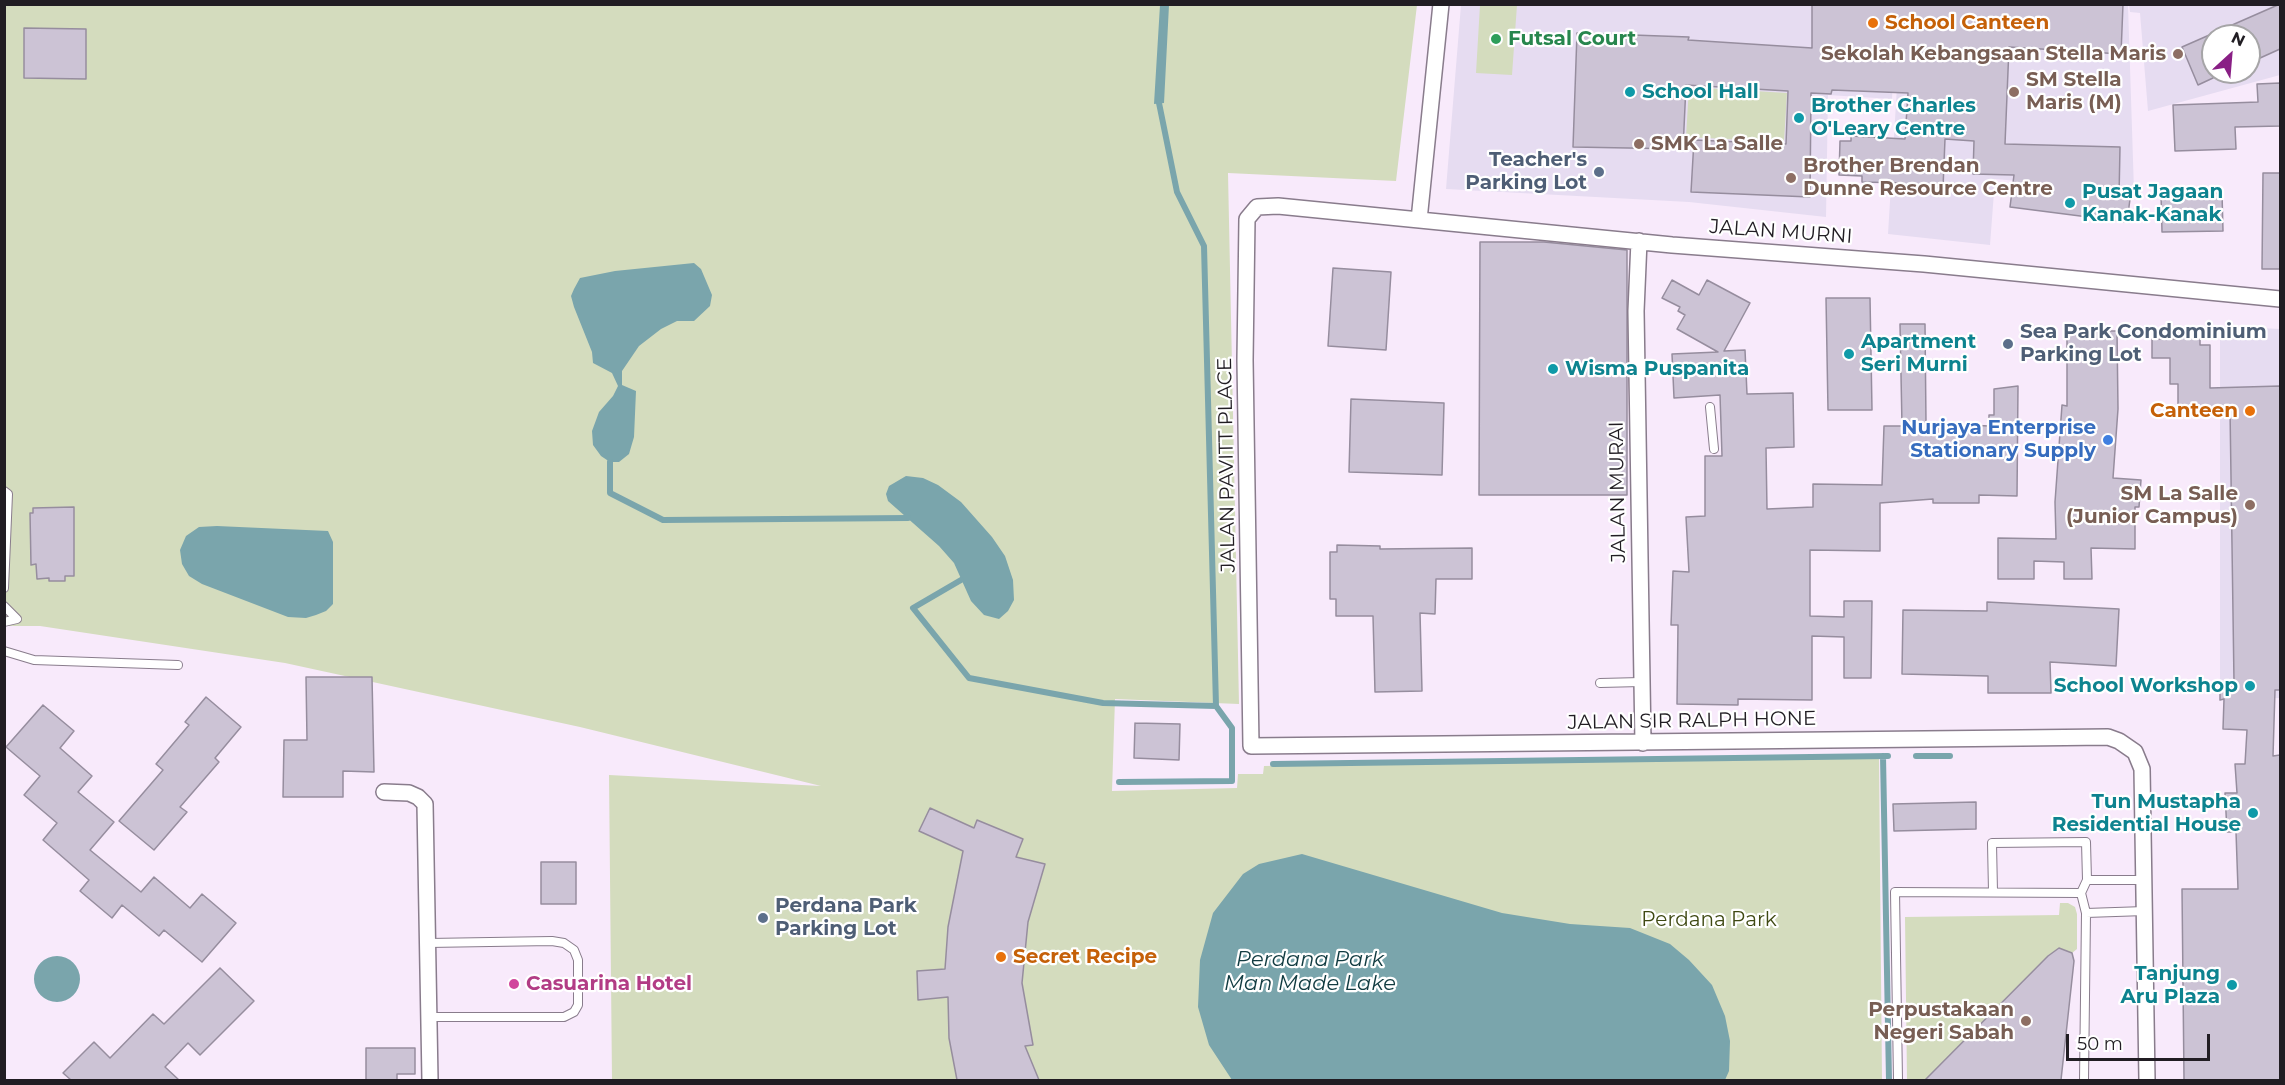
<!DOCTYPE html>
<html>
<head>
<meta charset="utf-8">
<style>
  body { margin:0 }
  #map { position:relative; width:2285px; height:1085px; overflow:hidden; background:#f8eafb; font-family:Montserrat,sans-serif }
  canvas { display:block }
  .frame { position:absolute; inset:0; border:6px solid #211d23; pointer-events:none }
  .north { position:absolute; left:2201px; top:24px; width:60px; height:60px; box-sizing:border-box; background:#fff; border:2px solid #a6a5a7; border-radius:50%; rotate:26deg; font-size:16px; font-weight:700; line-height:24px; text-align:center; color:#211d23 }
  .north::after { content:''; display:block; margin:auto; width:21px; height:27px; background:#891f85; clip-path:polygon(50% 0,100% 100%,50% 72%,0 100%) }
  .scale { position:absolute; left:2066px; top:1034px; width:144px; height:27px; box-sizing:border-box; border:3px solid #211d23; border-top:0; padding-left:8px; font-size:18px; line-height:21px; white-space:nowrap; color:#211d23; -webkit-text-stroke:4px #fff; paint-order:stroke }
</style>
</head>
<body>
<div id="map">
<canvas width="2285" height="1085"></canvas>
<div class="frame"></div>
<div class="north">N</div>
<div class="scale">50 m</div>
</div>
<script>
const g = document.querySelector('canvas').getContext('2d');
g.lineJoin = 'round';
function fill(path, color) { g.fillStyle = color; g.fill(path, 'evenodd'); }
const toPath = rows => new Path2D(rows.map(r => 'M' + r).join(''));
function trace(path, color, width, dash) { g.strokeStyle = color; g.lineWidth = width; g.lineCap = dash ? 'butt' : 'round'; g.setLineDash(dash || []); g.stroke(path); }
function label(font, color, halo, rows, align = 'center') {
  g.font = font + ' Montserrat,sans-serif'; g.lineWidth = 4.5; g.setLineDash([]); g.textBaseline = 'middle'; g.strokeStyle = halo; g.fillStyle = color; for (const [text, x, y, turn = 0] of rows) {
    g.save(); g.translate(x, y); g.rotate((+turn || 0) * Math.PI / 180); g.textAlign = isNaN(turn) ? turn : align; if (halo) g.strokeText(text, 0, 0); g.fillText(text, 0, 0); g.restore();
  }
}
fill(toPath([
  [1461,5,1897,5,1892,99,1828,95,1826,217,1689,202,1446,189],
  [1902,5,2128,5,2134,191,1995,179,1990,245,1888,234],
  [2129,5,2280,5,2280,75,2148,111,2140,13,2130,12],
  [2213,36,2249,36,2249,72,2213,72],
  [2220,326,2280,329,2280,698,2220,700]
]), '#e6dcf1');
fill(toPath([
  [5,5,1417,5,1396,181,1228,173,1239,704,1115,699,1112,791,1237,788,1238,774,1263,774,1264,766,1879,758,1882,1080,612,1080,609,775,821,786,580,727,285,663,40,626,5,626],
  [1480,5,1517,5,1512,75,1476,73],
  [1689,87,1787,93,1784,142,1686,137],
  [2060,903,2068,903,2075,907,2077,914,2077,949,2072,953,2059,948,2048,956,1925,1080,1907,1080,1905,917,2059,915]
]), '#d4dcbe');
fill(toPath([
  [1160,5,1169,5,1164,103,1154,104],
  [694,263,701,269,712,295,710,306,694,321,677,321,661,329,639,346,622,371,622,385,636,391,634,437,629,454,619,462,610,462,601,456,593,445,592,431,599,412,613,396,618,386,612,373,593,363,592,352,574,307,571,296,574,289,580,278,615,271],
  [906,476,923,478,938,485,961,502,992,537,1005,556,1013,580,1014,600,1008,611,999,619,984,615,971,601,954,563,939,546,888,501,886,494,889,486],
  [217,526,328,531,333,542,333,604,326,611,316,615,306,618,288,617,202,584,189,576,182,564,180,550,186,536,199,527],
  [1302,854,1502,913,1570,924,1630,928,1670,944,1689,960,1712,985,1725,1016,1730,1041,1729,1071,1725,1080,1232,1080,1209,1045,1198,1007,1200,960,1213,913,1243,874,1259,864],
  '34 979a23 23 0 1 1 46 0a23 23 0 1 1-46 0Z'
]), '#7aa5ac');
trace(toPath([
  [610,462,610,493,663,520,908,518],
  [961,580,913,608,969,678,1103,703,1216,706],
  [1883,756,1889,1080],
  [1916,756,1950,756],
  [1273,764,1888,756],
  [1119,782,1232,781,1232,728,1216,706,1204,246,1177,192,1159,103]
]), '#7aa5ac', 6);
const building = toPath([
  [1812,4,2123,4,2121,54,2009,47,2005,144,2120,147,2119,197,2130,199,2127,222,2010,207,2014,175,1973,174,1974,141,1945,139,1943,188,1903,185,1903,183,1862,182,1862,176,1839,175,1840,141,1851,141,1851,136,1905,139,1908,93,1832,90,1831,94,1811,93,1810,197,1691,192,1694,140,1786,144,1788,91,1686,85,1683,149,1573,147,1577,33,1689,37,1688,40,1812,48,1812,4],
  [2280,4,2280,49,2249,63,2249,36,2213,36,2213,78,2198,85,2182,47,2280,4],
  [24,28,86,29,86,79,24,78,24,28],
  [2280,83,2280,126,2235,127,2236,149,2175,151,2173,105,2258,102,2257,84,2280,83],
  [2263,173,2280,173,2280,269,2262,269,2263,173],
  [2222,193,2223,231,2162,232,2161,194,2222,193],
  [1480,242,1544,242,1627,250,1627,495,1479,495,1480,242],
  [1333,268,1391,272,1386,350,1328,346,1333,268],
  [1672,280,1699,295,1707,280,1750,303,1724,351,1745,350,1747,394,1793,393,1794,447,1766,448,1767,509,1813,507,1813,484,1882,485,1884,426,1902,426,1900,324,1925,324,1926,423,1989,426,1989,415,1994,415,1994,389,2018,386,2017,496,1979,495,1979,503,1933,503,1933,499,1880,503,1880,551,1810,550,1810,616,1844,617,1844,601,1872,601,1871,678,1844,678,1844,637,1812,636,1812,700,1738,699,1738,705,1677,704,1678,625,1671,625,1673,571,1689,572,1686,517,1705,516,1705,456,1722,456,1720,395,1674,398,1672,354,1718,352,1677,329,1685,315,1678,311,1680,307,1662,298,1672,280],
  [1826,298,1870,298,1872,410,1828,410,1826,298],
  [2067,331,2117,331,2118,409,2113,478,2141,480,2139,507,2135,507,2135,549,2091,548,2092,579,2064,579,2064,562,2034,561,2034,579,1998,579,1998,538,2056,539,2055,502,2062,405,2067,406,2067,331],
  [2181,333,2200,333,2200,345,2210,345,2210,388,2280,386,2280,690,2275,690,2273,756,2280,755,2280,1080,2184,1080,2182,889,2238,889,2236,832,2227,832,2225,793,2237,793,2235,764,2245,764,2247,730,2223,729,2224,699,2220,700,2220,682,2234,682,2230,409,2178,409,2178,384,2170,384,2170,358,2152,358,2152,339,2181,339,2181,333],
  [1351,399,1444,403,1442,475,1349,472,1351,399],
  [74,507,74,576,65,576,65,581,49,581,49,578,37,579,36,564,31,565,30,513,33,513,33,508,74,507],
  [1337,545,1380,546,1380,549,1472,548,1472,579,1436,579,1435,614,1420,613,1422,691,1375,692,1373,616,1336,616,1336,599,1330,599,1330,552,1337,552,1337,545],
  [1987,602,2119,609,2116,666,2050,662,2051,693,1988,693,1988,676,1902,674,1903,610,1987,611,1987,602],
  [306,677,372,677,374,772,343,771,343,797,283,797,284,740,307,740,306,677],
  [206,697,241,727,215,758,219,762,180,807,187,812,154,850,119,821,163,770,156,764,189,725,185,722,206,697],
  [43,705,74,731,60,748,92,776,78,792,114,822,90,850,141,892,154,877,190,908,202,894,236,923,202,962,164,930,159,936,122,905,112,918,80,891,89,880,43,840,57,823,24,795,40,776,6,747,43,705],
  [1135,723,1180,724,1179,760,1134,758,1135,723],
  [1976,802,1976,829,1894,831,1893,804,1976,802],
  [930,808,974,828,977,820,1023,839,1016,857,1045,864,1028,922,1022,983,1033,1045,1025,1046,1039,1080,957,1080,949,1038,948,997,918,1000,917,971,945,969,948,927,963,851,919,831,930,808],
  [541,862,576,862,576,904,541,904,541,862],
  [2059,948,2072,953,2074,961,2061,1080,1925,1080,2048,956,2059,948],
  [220,968,254,1001,200,1055,188,1043,165,1067,179,1080,71,1080,63,1073,94,1042,110,1058,153,1014,164,1024,220,968],
  [366,1048,415,1048,415,1074,397,1074,397,1080,366,1080,366,1048]
]);
fill(building, '#ccc3d5');
trace(building, '#968d9e', 1.5);
const service = toPath([
  [1710,407,1714,449],
  [4,491,8,494,4,588],
  [4,606,17,619,4,622],
  [4,651,34,660,178,665],
  [1600,683,1641,682],
  [2087,880,2144,880],
  [1993,892,1992,843,2086,842,2087,880,2081,893,2086,913,2084,1080],
  [2086,913,2145,911],
  [428,943,552,941,564,943,574,950,578,960,578,1005,574,1012,564,1017,429,1017],
  [1898,1080,1895,892,2081,893]
]);
const minor = toPath([
  [1419,220,1441,4],
  [1639,241,1636,311,1643,743],
  [384,792,409,793,418,797,425,804,430,1080],
  [2147,1080,2142,769,2135,752,2119,741,2108,737,2021,738,1251,746,1245,360,1247,219,1257,207,1278,206,1672,245,1924,264,2280,299]
]);
trace(service, '#897c8c', 10);
trace(minor, '#897c8c', 18);
trace(service, '#fff', 8);
trace(minor, '#fff', 15);
for (const [x, y, r, color] of [
  [1873,23,6,"#e8710a"],
  [1496,39,6,"#2e9e5b"],
  [2178,54,6,"#8d6e63"],
  [1630,92,6,"#0f9aa8"],
  [2014,92,6,"#8d6e63"],
  [1799,118,6,"#0f9aa8"],
  [1639,144,6,"#8d6e63"],
  [1599,172,6,"#5c6f8a"],
  [1791,178,6,"#8d6e63"],
  [2070,203,6,"#0f9aa8"],
  [2008,344,6,"#5c6f8a"],
  [1849,354,6,"#0f9aa8"],
  [1553,369,6,"#0f9aa8"],
  [2250,411,6,"#e8710a"],
  [2108,440,6,"#3f7fe0"],
  [2250,505,6,"#8d6e63"],
  [2250,686,6,"#0f9aa8"],
  [2253,813,6,"#0f9aa8"],
  [763,918,6,"#5c6f8a"],
  [1001,957,6,"#e8710a"],
  [514,984,6,"#d1479c"],
  [2232,985,6,"#0f9aa8"],
  [2026,1021,6,"#8d6e63"]
]) { const dot = new Path2D(); dot.arc(x, y, r, 0, 2 * Math.PI); g.fillStyle = color; g.fill(dot); trace(dot, '#fff', 2); }
label('bold 20px', '#c56008', '#fff', [
  ["School Canteen",1885,23],
  ["Canteen",2238,411,"right"],
  ["Secret Recipe",1013,957]
], 'left');
label('bold 20px', '#27864d', '#fff', [
  ["Futsal Court",1508,39]
], 'left');
label('bold 20px', '#785e54', '#fff', [
  ["Sekolah Kebangsaan Stella Maris",2166,54],
  ["SM Stella",2026,80,"left"],
  ["Maris (M)",2026,103,"left"],
  ["SMK La Salle",1651,144,"left"],
  ["Brother Brendan",1803,166,"left"],
  ["Dunne Resource Centre",1803,189,"left"],
  ["SM La Salle",2238,494],
  ["(Junior Campus)",2238,517],
  ["Perpustakaan",2014,1010],
  ["Negeri Sabah",2014,1033]
], 'right');
label('bold 20px', '#0d838f', '#fff', [
  ["School Hall",1642,92],
  ["Brother Charles",1811,106],
  ["O'Leary Centre",1811,129],
  ["Pusat Jagaan",2082,192],
  ["Kanak-Kanak",2082,215],
  ["Apartment",1861,342],
  ["Seri Murni",1861,365],
  ["Wisma Puspanita",1565,369],
  ["School Workshop",2238,686,"right"],
  ["Tun Mustapha",2241,802,"right"],
  ["Residential House",2241,825,"right"],
  ["Tanjung",2220,974,"right"],
  ["Aru Plaza",2220,997,"right"]
], 'left');
label('bold 20px', '#4e5e75', '#fff', [
  ["Teacher's",1587,160,"right"],
  ["Parking Lot",1587,183,"right"],
  ["Sea Park Condominium",2020,332],
  ["Parking Lot",2020,355],
  ["Perdana Park",775,906],
  ["Parking Lot",775,929]
], 'left');
label('20px', '#211d23', '#fff', [
  ["JALAN MURNI",1781,232,4],
  ["JALAN PAVITT PLACE",1227,465,-91],
  ["JALAN MURAI",1618,492,-91],
  ["JALAN SIR RALPH HONE",1692,721,-1]
]);
label('bold 20px', '#366cbe', '#fff', [
  ["Nurjaya Enterprise",2096,428],
  ["Stationary Supply",2096,451]
], 'right');
label('20px', '#3f4913', '#fff', [
  ["Perdana Park",1709,920]
]);
label('bold 20px', '#b23c85', '#fff', [
  ["Casuarina Hotel",526,984]
], 'left');
label('italic 21px', '#113b41', '#fff', [
  ["Perdana Park",1310,960],
  ["Man Made Lake",1310,984]
]);
</script>
</body>
</html>
